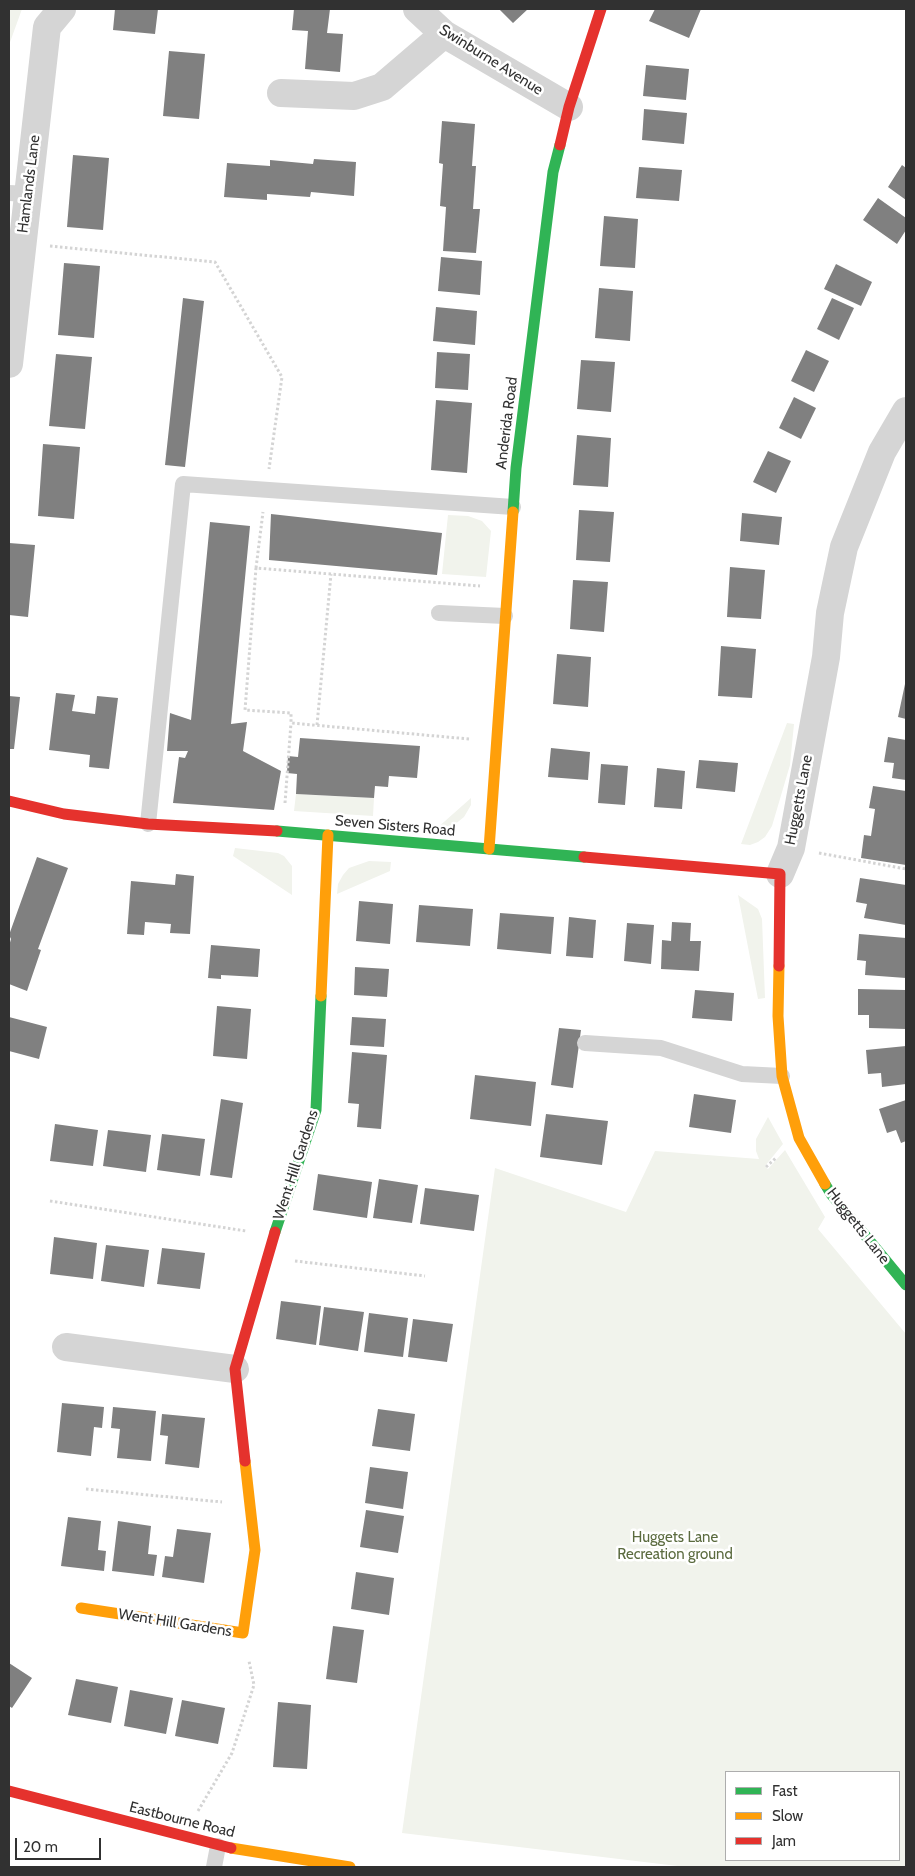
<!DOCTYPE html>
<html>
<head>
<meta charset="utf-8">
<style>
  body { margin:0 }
  #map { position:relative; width:915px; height:1876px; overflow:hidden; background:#fff; font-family:Cabin,sans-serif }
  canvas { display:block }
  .frame { position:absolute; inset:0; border:10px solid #313131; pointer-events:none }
  .legend { position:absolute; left:725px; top:1771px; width:175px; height:90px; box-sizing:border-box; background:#fff; border:1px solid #adadad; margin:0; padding:6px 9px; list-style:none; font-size:15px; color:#313131 }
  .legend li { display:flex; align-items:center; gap:10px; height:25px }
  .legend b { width:25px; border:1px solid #adadad }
  .scale { position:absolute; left:15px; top:1838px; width:86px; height:22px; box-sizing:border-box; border:2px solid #313131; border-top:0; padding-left:6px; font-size:15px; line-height:18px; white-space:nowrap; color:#313131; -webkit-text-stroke:4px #fff; paint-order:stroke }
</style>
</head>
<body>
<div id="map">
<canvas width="915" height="1876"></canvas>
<div class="frame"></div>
<ul class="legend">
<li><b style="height:6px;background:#30b455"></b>Fast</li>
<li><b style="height:6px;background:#ff9f0a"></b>Slow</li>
<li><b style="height:6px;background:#e5322d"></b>Jam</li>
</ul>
<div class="scale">20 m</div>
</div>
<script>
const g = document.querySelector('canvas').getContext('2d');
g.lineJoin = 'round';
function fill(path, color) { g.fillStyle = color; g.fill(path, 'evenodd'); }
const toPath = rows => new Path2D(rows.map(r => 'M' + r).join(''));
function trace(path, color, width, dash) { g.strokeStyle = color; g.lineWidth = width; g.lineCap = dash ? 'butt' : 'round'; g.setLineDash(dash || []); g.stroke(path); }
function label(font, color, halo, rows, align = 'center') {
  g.font = font + ' Cabin,sans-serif'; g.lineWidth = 5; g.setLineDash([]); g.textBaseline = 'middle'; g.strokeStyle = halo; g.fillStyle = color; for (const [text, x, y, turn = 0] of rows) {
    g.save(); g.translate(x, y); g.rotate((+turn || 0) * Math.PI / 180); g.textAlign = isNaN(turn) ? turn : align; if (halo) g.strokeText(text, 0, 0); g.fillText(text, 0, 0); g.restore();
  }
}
fill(toPath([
  [9,9,22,9,9,45],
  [448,515,468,516,482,521,491,531,486,577,442,574],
  [787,723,794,724,790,765,772,826,765,837,758,842,750,845,741,844],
  [296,794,374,798,373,816,294,811],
  [471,798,471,805,464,817,454,825,436,829],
  [235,848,278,853,284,856,292,866,292,895,233,856],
  [369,861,391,862,390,871,337,894,338,884,343,875,349,868],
  [738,895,758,909,762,919,765,998,758,999],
  [768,1117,783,1144,765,1166,768,1169,785,1150,825,1217,818,1229,906,1334,906,1867,686,1867,402,1833,495,1168,626,1212,655,1151,759,1159,756,1151,756,1139],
  [899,1772,899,1860,726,1860,726,1772]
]), '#f1f3ec');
fill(toPath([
  [115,9,158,9,155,34,113,30],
  [294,9,330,9,327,33,343,34,340,72,305,69,308,31,292,30],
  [499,9,528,9,513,23],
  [655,9,701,9,689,38,649,21],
  [169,51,205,54,199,119,163,116],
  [646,65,689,69,686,100,643,96],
  [644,109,687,113,684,144,642,140],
  [442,121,475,124,472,166,476,166,473,209,480,209,476,253,443,251,446,207,440,206,443,164,439,163],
  [73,155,109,158,103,230,67,227],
  [314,159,356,162,354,196,311,192,310,197,267,194,267,200,224,197,227,163,270,166,270,160,313,164],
  [902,165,906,168,906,200,888,187],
  [639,167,682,170,679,201,636,198],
  [878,198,906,218,906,230,897,244,863,220],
  [604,216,638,219,635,268,600,266],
  [441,257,482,261,480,295,438,291],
  [64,263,100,266,94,338,58,335],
  [836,264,872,282,861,306,824,289],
  [599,288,633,291,630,341,595,338],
  [183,298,204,301,185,467,165,465],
  [832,298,854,308,839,340,817,329],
  [436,307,477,311,475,345,433,341],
  [806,350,829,361,814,392,791,381],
  [437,352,470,354,468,390,435,388],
  [56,354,92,357,85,429,49,426],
  [581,360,615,362,611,412,577,409],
  [794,397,816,408,801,439,779,428],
  [436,400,472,403,467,473,431,470],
  [577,435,611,438,608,487,573,485],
  [43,444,80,447,74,519,38,516],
  [768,451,791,461,776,493,753,482],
  [579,510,614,512,610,562,576,560],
  [742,513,782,517,779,545,740,541],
  [271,514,442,533,437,575,269,560],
  [210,522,250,526,231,724,247,722,243,751,281,771,274,810,173,803,179,757,185,758,188,751,167,751,170,713,191,720],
  [9,543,35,545,28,617,9,615],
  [730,567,765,570,761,619,727,617],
  [573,580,608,582,604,632,570,629],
  [721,646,756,649,752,698,718,696],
  [557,654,591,657,588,707,553,704],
  [905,684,906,684,906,719,898,717],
  [56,693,75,695,72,711,95,714,97,696,118,698,109,769,89,767,90,755,49,750],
  [9,696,20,697,14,749,9,749],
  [888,737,906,740,906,780,892,778,894,763,884,762],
  [300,738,420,746,417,778,389,776,388,787,375,786,374,798,296,794,297,774,287,773,288,756,298,757],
  [551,748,590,752,588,780,548,777],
  [699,760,738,763,735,792,696,788],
  [601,764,628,766,625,805,598,803],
  [657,768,685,771,682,809,654,807],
  [873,786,906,791,906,865,861,858,864,835,871,836,875,809,869,808],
  [37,857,68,868,38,949,41,950,27,991,9,984,9,946,11,939,9,935],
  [176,874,194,876,190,934,170,933,171,924,145,922,144,935,127,934,131,881,175,885],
  [860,878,906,885,906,925,864,918,867,904,856,902],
  [359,901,393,904,390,944,356,941],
  [419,905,473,909,470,946,416,942],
  [500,913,554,917,551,954,497,949],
  [569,917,596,920,593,958,566,956],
  [672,922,691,923,690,941,701,941,699,971,661,969,662,940,671,941],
  [627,923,654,925,651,964,624,961],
  [859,934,906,938,906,978,865,975,866,961,857,960],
  [211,945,260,949,258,977,221,975,221,979,208,978],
  [355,967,389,969,387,997,354,995],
  [858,989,906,990,906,1029,869,1028,869,1015,858,1015],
  [695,990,734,993,732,1021,692,1018],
  [217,1006,251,1009,247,1059,213,1056],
  [9,1017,47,1027,39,1059,9,1051],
  [352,1017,386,1019,384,1047,350,1045],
  [559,1028,581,1030,573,1088,551,1085],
  [906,1046,906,1084,882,1087,881,1073,868,1074,866,1050],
  [352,1052,387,1055,381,1129,357,1127,359,1104,348,1103],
  [475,1075,536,1082,531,1126,470,1119],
  [694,1094,736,1100,731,1133,689,1127],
  [221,1099,243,1103,232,1178,210,1175],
  [906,1100,906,1141,901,1143,896,1130,887,1133,879,1109],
  [546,1114,608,1121,602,1165,540,1157],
  [55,1124,98,1130,93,1166,50,1161],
  [108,1130,151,1135,146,1172,103,1166],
  [162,1134,205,1139,200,1176,157,1170],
  [318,1174,372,1182,367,1218,313,1210],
  [379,1179,418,1185,412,1223,373,1218],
  [425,1188,479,1195,474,1231,420,1224],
  [54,1237,97,1243,93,1279,50,1274],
  [106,1245,149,1250,144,1287,101,1281],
  [162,1248,205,1253,200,1289,157,1284],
  [281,1301,321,1306,316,1345,276,1339],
  [324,1307,364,1312,358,1351,319,1345],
  [369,1313,408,1318,403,1357,364,1352],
  [413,1319,453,1324,447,1362,408,1357],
  [62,1403,104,1407,102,1428,94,1427,91,1456,57,1452],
  [113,1407,156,1411,151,1461,117,1458,120,1429,111,1428],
  [378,1409,415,1414,410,1451,372,1446],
  [162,1414,205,1418,199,1468,165,1464,168,1436,160,1435],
  [370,1467,408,1472,403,1509,365,1503],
  [366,1510,404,1516,398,1553,360,1547],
  [68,1517,101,1521,98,1550,106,1551,104,1571,61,1566],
  [118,1521,151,1526,148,1554,157,1555,154,1576,112,1571],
  [177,1529,211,1533,204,1583,162,1577,165,1556,173,1557],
  [356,1572,394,1578,389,1615,351,1609],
  [333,1626,364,1630,357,1683,326,1679],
  [9,1663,32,1678,12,1708,9,1706],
  [76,1679,118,1687,111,1723,68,1715],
  [130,1690,173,1698,166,1734,124,1726],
  [182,1700,225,1708,218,1744,175,1736],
  [278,1702,311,1705,307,1769,273,1767]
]), '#808080');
trace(toPath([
  [50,246,215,262,282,377,269,469],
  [256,568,263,512],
  [317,725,331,574],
  [469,739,291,723,291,713,245,710,256,568,480,586],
  [285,803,291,723],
  [819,853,906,869],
  [766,1167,777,1157],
  [50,1201,246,1231],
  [295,1261,425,1276],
  [86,1489,222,1502],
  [198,1811,232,1753,254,1685,249,1661]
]), '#d4d4d4', 3, [2.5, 2.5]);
trace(toPath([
  [9,193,28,194],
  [439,613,505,616],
  [148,824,183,484,513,507],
  [585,1043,661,1048,742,1074,782,1076],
  [214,1867,218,1846]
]), '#d5d5d5', 16);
trace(toPath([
  [417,9,444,34,569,107],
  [281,93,354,96,382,87,444,34],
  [9,364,47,27,62,9],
  [780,874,791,848,826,657,830,613,844,547,882,452,906,411],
  [66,1347,235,1369]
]), '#d5d5d5', 28);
trace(toPath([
  [513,512,516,468,553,172,560,145],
  [277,831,584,857],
  [825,1184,831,1194,906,1285],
  [275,1232,316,1110,321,996]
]), '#30b455', 11);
trace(toPath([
  [489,849,513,512],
  [779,966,778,1016,782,1076,799,1138,825,1184],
  [321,996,328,835],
  [81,1608,243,1633,255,1550,245,1461],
  [231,1848,350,1867]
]), '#ff9f0a', 11);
trace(toPath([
  [560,145,569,107,601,9],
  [9,801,64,814,148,824,277,831],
  [584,857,780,874,779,966],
  [245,1461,235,1369,275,1232],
  [9,1791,231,1848]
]), '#e5322d', 11);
label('15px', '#313131', '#fff', [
  ["Swinburne Avenue",491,60,32],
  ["Hamlands Lane",29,184,-83],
  ["Anderida Road",507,423,-83],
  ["Huggetts Lane",799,800,-79],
  ["Seven Sisters Road",395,826,5],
  ["Went Hill Gardens",296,1165,-72],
  ["Huggetts Lane",858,1226,52],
  ["Went Hill Gardens",175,1623,9],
  ["Eastbourne Road",182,1820,14]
]);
label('15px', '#5b6b3f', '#fff', [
  ["Huggets Lane",675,1538],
  ["Recreation ground",675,1555]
]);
</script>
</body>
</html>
